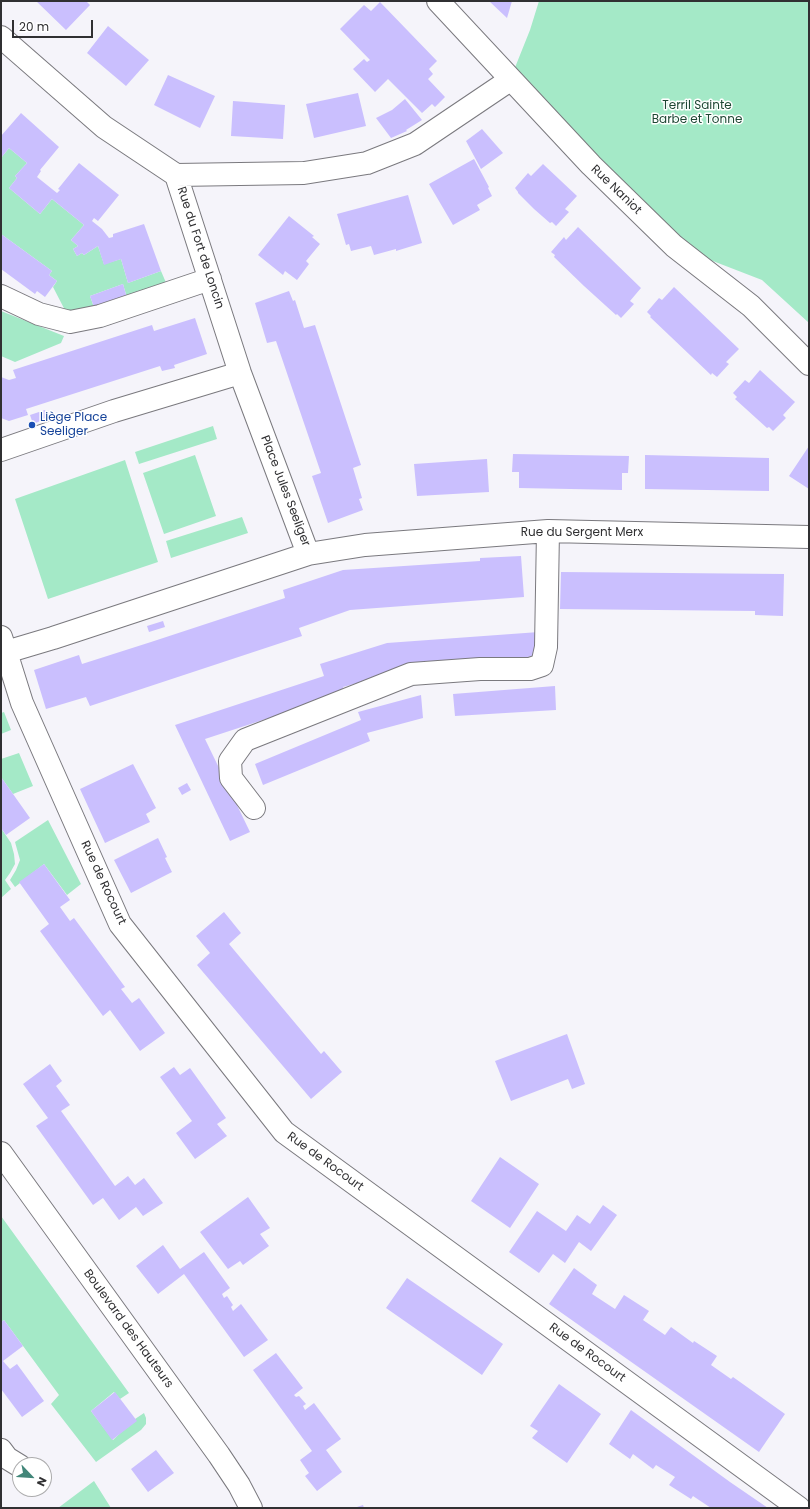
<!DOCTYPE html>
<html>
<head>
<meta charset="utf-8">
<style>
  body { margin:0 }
  #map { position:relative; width:810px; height:1509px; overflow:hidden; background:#f5f4fa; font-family:Poppins,sans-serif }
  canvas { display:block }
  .frame { position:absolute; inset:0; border:2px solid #303032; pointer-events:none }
  .north { position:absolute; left:12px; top:1457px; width:40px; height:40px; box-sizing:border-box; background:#fff; border:1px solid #acacad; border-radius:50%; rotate:115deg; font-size:11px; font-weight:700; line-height:16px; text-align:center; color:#303032 }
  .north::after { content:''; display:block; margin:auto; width:14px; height:18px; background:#428679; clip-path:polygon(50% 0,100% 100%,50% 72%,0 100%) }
  .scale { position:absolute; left:12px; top:20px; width:81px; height:18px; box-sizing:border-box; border:2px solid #303032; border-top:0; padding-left:5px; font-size:12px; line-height:14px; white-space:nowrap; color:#303032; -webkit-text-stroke:3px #fff; paint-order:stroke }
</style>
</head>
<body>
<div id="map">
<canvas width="810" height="1509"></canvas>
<div class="frame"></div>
<div class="north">N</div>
<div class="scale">20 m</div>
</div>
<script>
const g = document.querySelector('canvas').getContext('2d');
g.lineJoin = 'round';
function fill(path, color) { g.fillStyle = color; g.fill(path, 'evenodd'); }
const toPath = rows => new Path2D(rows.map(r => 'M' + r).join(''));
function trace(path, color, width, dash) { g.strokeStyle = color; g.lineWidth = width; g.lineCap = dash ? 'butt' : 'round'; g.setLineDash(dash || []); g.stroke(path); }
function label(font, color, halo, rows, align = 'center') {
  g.font = font + ' Poppins,sans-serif'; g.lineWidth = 3; g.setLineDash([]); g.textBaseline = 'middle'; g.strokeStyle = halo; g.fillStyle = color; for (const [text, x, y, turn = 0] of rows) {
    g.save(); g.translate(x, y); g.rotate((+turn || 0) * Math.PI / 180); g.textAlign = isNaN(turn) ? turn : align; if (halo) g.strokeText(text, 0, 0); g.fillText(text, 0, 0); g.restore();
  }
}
fill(toPath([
  [539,1,809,1,809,323,762,280,674,246,510,80,530,30],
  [9,148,27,163,15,176,17,178,9,188,40,214,52,199,84,225,71,240,78,246,73,249,77,256,82,253,84,255,98,246,104,264,121,259,128,283,161,271,167,285,127,298,123,284,90,296,95,310,69,318,53,287,57,281,49,275,52,271,1,234,1,158],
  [1,311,64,336,61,343,15,362,1,356],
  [213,426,217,439,139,464,135,452],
  [195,455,216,516,164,534,143,473],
  [125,460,158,562,48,599,15,499],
  [242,517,248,533,171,558,166,541],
  [4,712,11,730,1,734,1,713],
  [19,753,33,786,13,794,1,777,1,759],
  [48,820,81,884,67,895,44,864,15,887,10,880,16,870,20,860,15,842],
  [1,828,11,843,14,854,15,864,10,873,5,880,11,889,1,898],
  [1,1216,129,1393,120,1399,114,1392,91,1411,113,1440,135,1419,144,1413,146,1418,146,1424,141,1430,96,1462,51,1404,59,1395,4,1320,1,1322],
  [94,1481,111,1508,58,1508]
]), '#a4e9c7');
fill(toPath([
  [36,1,86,1,90,5,66,30],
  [489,1,512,1,507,18],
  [380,2,437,61,429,69,433,74,428,79,445,97,435,107,432,104,422,113,388,79,375,92,353,69,364,59,367,62,370,60,340,29,364,5,371,11],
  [108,26,149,60,126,86,87,53],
  [168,75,215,96,200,128,154,105],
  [358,93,366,126,314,138,306,104],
  [405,99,422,120,406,130,407,131,391,138,376,118,392,110],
  [233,101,285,105,283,139,231,136],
  [21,113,59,147,40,170,41,171,37,177,57,193,60,190,58,189,79,163,119,195,98,221,94,218,92,221,102,229,109,238,113,237,113,234,144,224,161,271,128,283,121,259,104,265,98,246,84,255,82,253,77,256,73,249,78,246,71,240,84,225,52,199,40,214,9,188,17,178,15,176,27,163,9,148,1,158,1,136],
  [482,129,503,153,481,169,466,141],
  [474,159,489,187,488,188,492,196,477,205,480,210,453,225,429,184],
  [543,164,577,196,565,209,569,212,556,226,552,222,550,223,534,209,518,193,518,192,515,188,528,173,531,176],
  [408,195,422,243,396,251,396,249,374,255,371,246,351,251,349,244,346,245,337,214],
  [289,216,314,236,312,237,320,244,306,261,309,264,297,280,285,271,283,275,258,255],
  [578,227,641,288,630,301,634,304,621,318,617,314,616,315,584,286,554,257,555,255,551,252,564,237,566,240],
  [1,234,52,271,49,275,57,281,45,297,37,291,35,294,1,269],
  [123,284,127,298,95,310,90,296],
  [674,287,739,349,726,362,729,364,717,377,712,373,711,375,650,317,651,316,647,312,659,298,662,300],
  [289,291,293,301,295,300,304,328,315,325,361,465,353,468,362,498,359,499,363,510,328,523,312,476,321,473,276,341,267,343,255,303],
  [195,318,207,354,174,365,175,368,162,371,160,366,26,409,28,415,9,421,1,418,1,377,9,380,16,378,13,370,152,325,154,331],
  [760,370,795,402,783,415,786,418,773,431,769,427,767,428,735,399,737,397,733,393,745,380,749,383],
  [45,410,48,418,33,424,30,415],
  [809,446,809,489,789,476],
  [513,454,629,456,628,473,622,473,622,490,519,488,519,472,512,472],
  [645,455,769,458,769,491,645,489],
  [487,459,489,492,417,496,414,464],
  [521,556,524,597,350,610,299,628,302,636,90,706,86,697,46,709,34,670,79,655,82,664,151,642,285,598,283,590,343,570,480,561,480,558],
  [561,572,784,574,783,616,755,615,755,611,560,609],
  [163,621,165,627,149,632,147,626],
  [539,632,540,656,431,664,408,669,343,687,345,693,205,739,250,832,230,841,175,725,324,676,320,664,387,643],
  [555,686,556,710,455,716,453,694],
  [421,695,423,718,367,733,370,741,263,785,255,764,361,720,358,712],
  [133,764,156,808,146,814,150,822,105,843,80,789],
  [1,777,30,818,6,835,1,828],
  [187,783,191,790,182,795,178,788],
  [158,838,167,857,165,858,172,872,131,893,114,860],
  [44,864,70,900,60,907,70,921,74,918,125,987,121,989,132,1003,139,998,165,1033,140,1051,110,1010,103,1016,40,931,49,924,19,882],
  [224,912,241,933,229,944,321,1054,324,1051,342,1072,311,1099,197,965,210,953,196,936],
  [567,1034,585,1084,572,1089,568,1079,511,1101,495,1061],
  [50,1064,62,1081,56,1086,70,1105,61,1111,115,1186,128,1176,135,1185,144,1178,163,1203,143,1216,136,1207,119,1220,103,1198,93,1205,36,1126,48,1118,23,1084],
  [174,1067,180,1075,190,1068,226,1118,217,1124,227,1136,195,1159,176,1133,192,1121,160,1077],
  [500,1157,539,1184,510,1228,471,1201],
  [248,1197,270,1228,260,1234,269,1246,243,1265,240,1261,228,1269,200,1232],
  [603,1205,617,1215,591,1251,579,1242,565,1263,553,1254,539,1273,509,1252,537,1211,566,1231,577,1215,590,1224],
  [163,1245,180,1269,204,1252,230,1288,222,1294,224,1298,227,1296,233,1305,231,1307,233,1311,241,1304,268,1340,244,1357,184,1274,158,1294,136,1266],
  [574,1268,597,1285,592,1294,615,1309,624,1295,649,1311,643,1320,665,1335,671,1327,693,1343,694,1341,717,1356,711,1365,731,1379,733,1377,785,1414,759,1452,549,1304],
  [407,1278,503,1344,482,1375,386,1308],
  [4,1320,23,1346,3,1361,10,1369,17,1364,44,1401,22,1417,1,1389,1,1322],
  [276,1353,303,1388,294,1395,296,1397,299,1396,306,1404,303,1406,305,1410,314,1403,341,1439,326,1450,342,1472,317,1491,305,1476,309,1473,300,1460,312,1451,253,1370],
  [559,1384,601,1414,567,1463,532,1438,538,1431,530,1426],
  [115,1392,137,1421,112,1440,91,1411],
  [631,1410,730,1482,768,1508,711,1508,693,1496,691,1499,669,1485,675,1477,656,1465,653,1469,633,1454,630,1459,609,1444],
  [156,1450,174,1473,148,1492,131,1469],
  [363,1505,364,1508,354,1508]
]), '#cabffe');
const minor = toPath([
  [438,1,591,165,674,246,751,306,809,364],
  [1,37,104,127,176,175,240,373,308,554],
  [176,175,304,173,367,163,415,144,510,80],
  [1,296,39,314,70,322,100,316,210,279],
  [1,450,114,411,240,373],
  [1,637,6,652,53,638,308,554,365,545,548,531,809,537],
  [6,652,22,703,120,924,284,1132,799,1508],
  [254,808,231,778,230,761,245,740,411,674,480,669,530,669,542,665,546,647,548,531],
  [1,1153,219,1455,239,1485,251,1508],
  [1,1450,7,1458,20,1466]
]);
trace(minor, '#7a797e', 24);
trace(minor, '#fff', 22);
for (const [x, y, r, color] of [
  [32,425,4,"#1a4fb4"]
]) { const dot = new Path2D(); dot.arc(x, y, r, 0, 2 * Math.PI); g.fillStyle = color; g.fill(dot); trace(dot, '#fff', 1.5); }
label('12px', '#1e4734', '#fff', [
  ["Terril Sainte",697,106],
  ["Barbe et Tonne",697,120]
]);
label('12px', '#303032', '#fff', [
  ["Rue Naniot",616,190,44],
  ["Rue du Fort de Loncin",200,248,72],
  ["Place Jules Seeliger",285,491,69],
  ["Rue du Sergent Merx",582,533],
  ["Rue de Rocourt",103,883,65],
  ["Rue de Rocourt",325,1162,36],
  ["Boulevard des Hauteurs",128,1329,54],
  ["Rue de Rocourt",587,1353,36]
]);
label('12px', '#164399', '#fff', [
  ["Liège Place",40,418],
  ["Seeliger",40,432]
], 'left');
</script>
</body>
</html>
